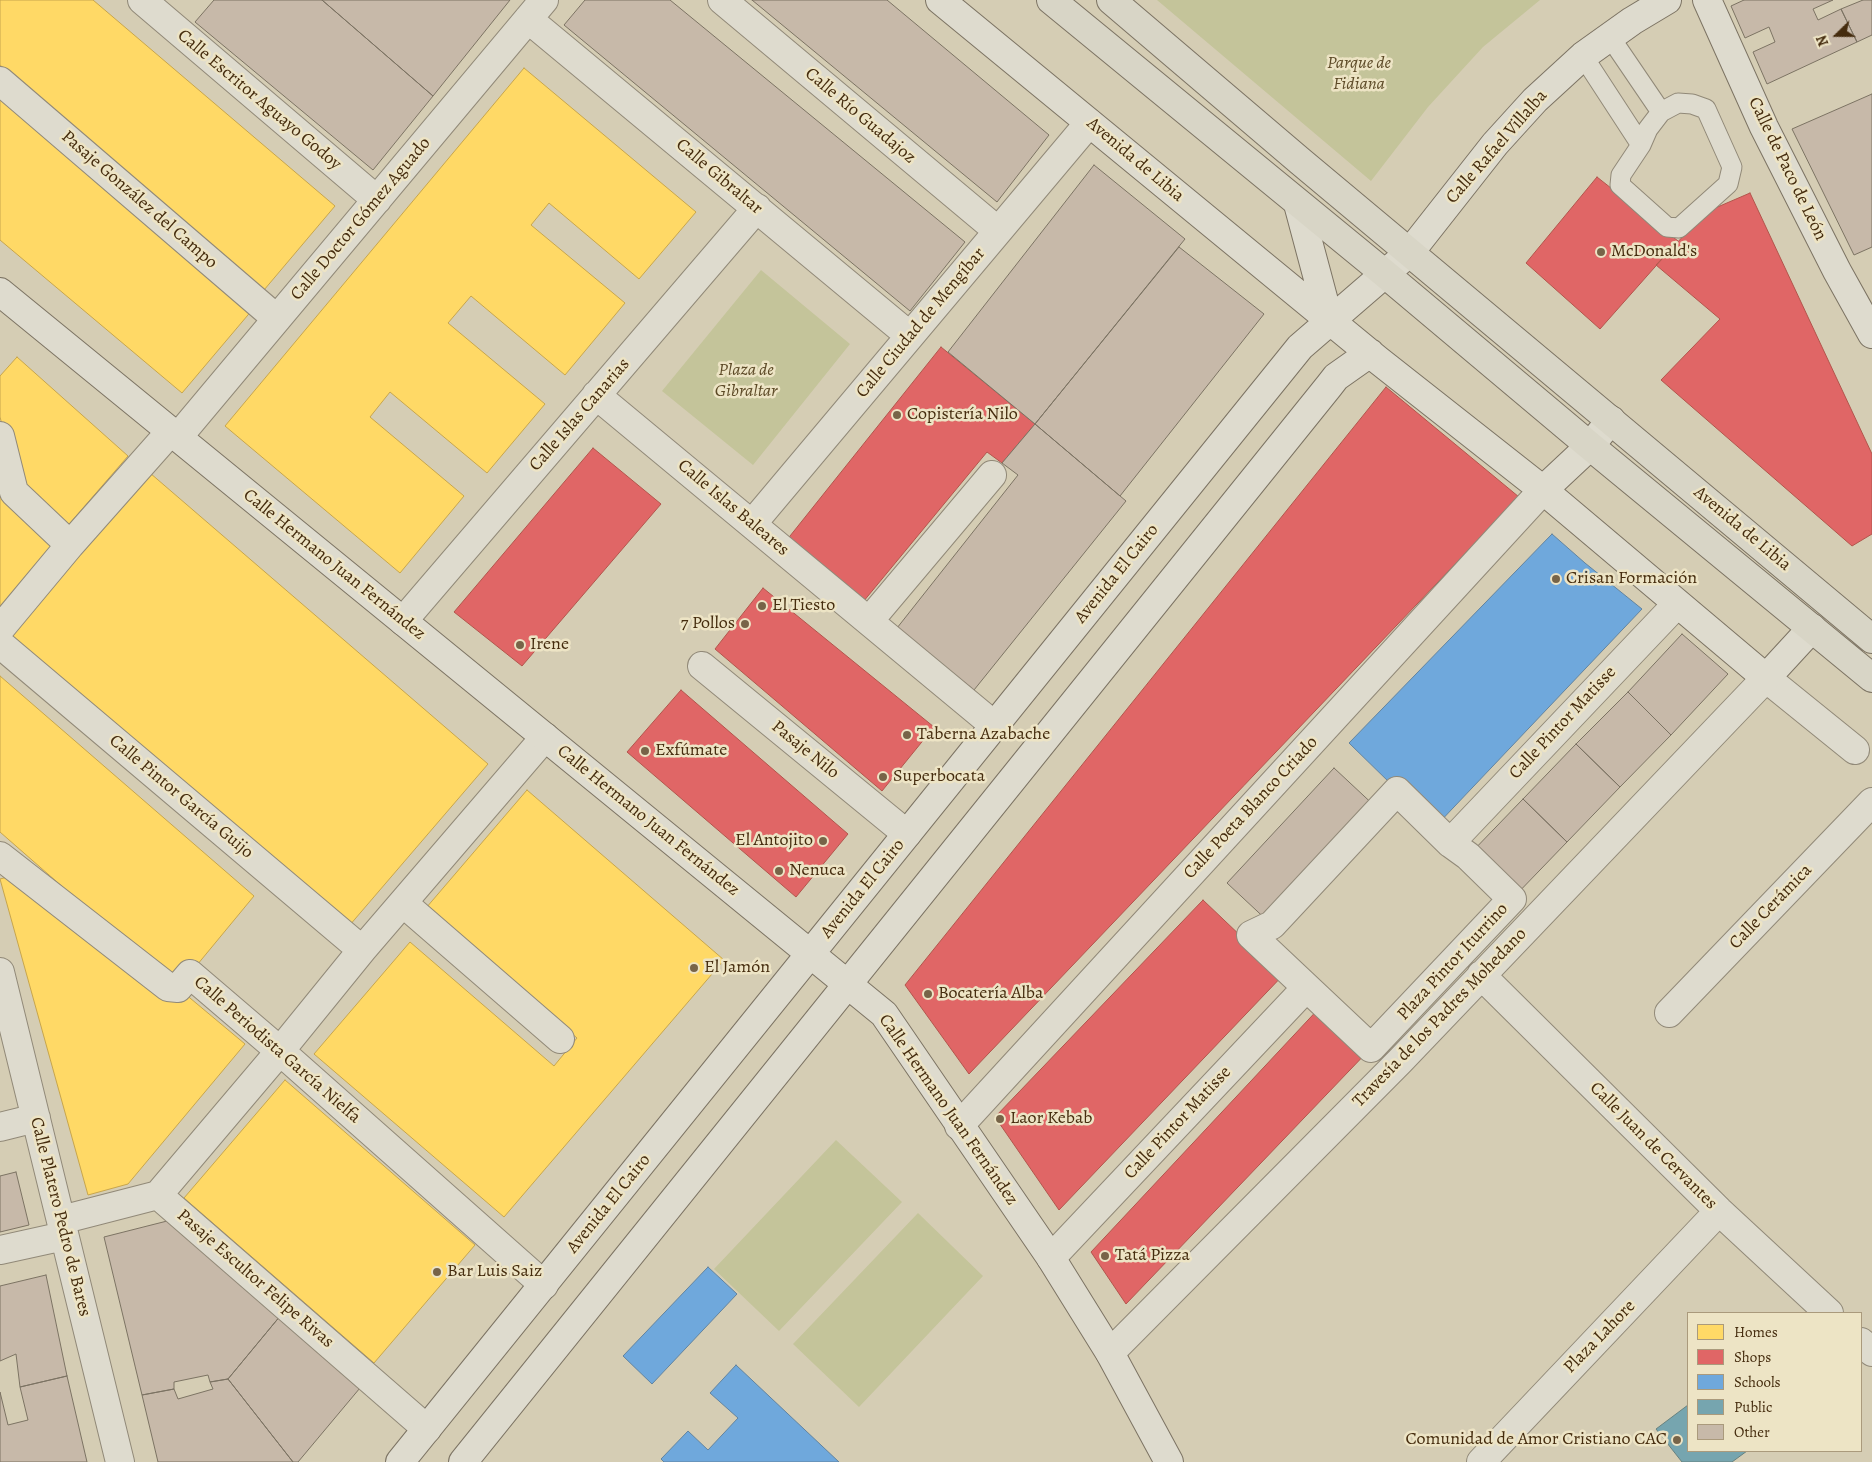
<!DOCTYPE html>
<html>
<head>
<meta charset="utf-8">
<style>
  body { margin:0 }
  #map { position:relative; width:1872px; height:1462px; overflow:hidden; background:#d5cdb4; font-family:Alegreya,serif }
  canvas { display:block }
  .legend { position:absolute; left:1687px; top:1312px; width:175px; height:140px; box-sizing:border-box; background:#ede4c5; border:1px solid #aa9a7c; margin:0; padding:6px 9px; list-style:none; font-size:15px; color:#452c0e }
  .legend li { display:flex; align-items:center; gap:10px; height:25px }
  .legend b { width:25px; border:1px solid #aa9a7c }
  .north { position:absolute; left:1812px; top:10px; width:50px; height:50px; -webkit-text-stroke:4px #ede4c5; paint-order:stroke; rotate:248deg; font-size:14px; font-weight:700; line-height:20px; text-align:center; color:#452c0e }
  .north::after { content:''; display:block; margin:auto; width:18px; height:22px; background:#452c0e; clip-path:polygon(50% 0,100% 100%,50% 72%,0 100%) }
</style>
</head>
<body>
<div id="map">
<canvas width="1872" height="1462"></canvas>
<ul class="legend">
<li><b style="height:14px;background:#ffd966"></b>Homes</li>
<li><b style="height:14px;background:#e06666"></b>Shops</li>
<li><b style="height:14px;background:#6fa8dc"></b>Schools</li>
<li><b style="height:14px;background:#76a5af"></b>Public</li>
<li><b style="height:14px;background:#c7b9a9"></b>Other</li>
</ul>
<div class="north">N</div>
</div>
<script>
const g = document.querySelector('canvas').getContext('2d');
g.lineJoin = 'round';
function fill(path, color) { g.fillStyle = color; g.fill(path, 'evenodd'); }
const toPath = rows => new Path2D(rows.map(r => 'M' + r).join(''));
function trace(path, color, width, dash) { g.strokeStyle = color; g.lineWidth = width; g.lineCap = dash ? 'butt' : 'round'; g.setLineDash(dash || []); g.stroke(path); }
function label(font, color, halo, rows, align = 'center') {
  g.font = font + ' Alegreya,serif'; g.lineWidth = 5; g.setLineDash([]); g.textBaseline = 'middle'; g.strokeStyle = halo; g.fillStyle = color; for (const [text, x, y, turn = 0] of rows) {
    g.save(); g.translate(x, y); g.rotate((+turn || 0) * Math.PI / 180); g.textAlign = isNaN(turn) ? turn : align; if (halo) g.strokeText(text, 0, 0); g.fillText(text, 0, 0); g.restore();
  }
}
fill(toPath([
  [1157,0,1540,0,1483,47,1428,107,1371,181],
  [761,270,850,344,753,465,662,391],
  [836,1140,902,1202,779,1331,714,1269],
  [918,1213,983,1276,859,1407,793,1344]
]), '#c4c49a');
const homes = toPath([
  [0,0,93,0,335,206,264,290,0,65,0,0],
  [524,68,696,212,639,279,549,203,531,225,625,303,565,375,471,296,448,323,545,404,487,473,390,392,370,417,464,496,400,573,225,426,524,68],
  [0,95,253,309,182,393,0,240,0,95],
  [17,357,128,456,64,530,20,491,0,417,0,376,17,357],
  [0,470,59,542,0,607,0,470],
  [150,473,488,764,349,926,11,636,150,473],
  [0,676,254,896,178,988,0,832,0,676],
  [527,790,724,960,504,1217,314,1054,410,942,554,1066,577,1038,426,908,527,790],
  [19,874,178,988,245,1044,128,1184,88,1195,0,879,19,874],
  [285,1080,475,1245,374,1363,184,1198,285,1080]
]);
fill(homes, '#ffd966');
trace(homes, '#c7a54c', 1);
const shops = toPath([
  [1597,177,1678,241,1600,329,1526,263,1597,177],
  [1750,193,1872,454,1872,534,1852,546,1661,380,1720,319,1656,265,1706,212,1750,193],
  [941,347,1035,424,1002,463,987,452,863,602,786,541,941,347],
  [1386,387,1519,497,969,1074,905,985,1386,387],
  [593,448,661,504,522,666,454,612,593,448],
  [763,588,934,727,882,791,715,649,763,588],
  [681,690,848,834,796,897,627,752,681,690],
  [1203,900,1245,940,1287,971,1059,1210,995,1117,1203,900],
  [1323,1004,1371,1048,1126,1304,1091,1252,1323,1004]
]);
fill(shops, '#e06666');
trace(shops, '#b2554c', 1);
const schools = toPath([
  [1552,534,1585,563,1642,609,1435,827,1349,743,1552,534],
  [708,1267,737,1294,652,1384,623,1356,708,1267],
  [736,1365,839,1462,664,1462,661,1459,688,1431,708,1450,738,1418,710,1393,736,1365]
]);
fill(schools, '#6fa8dc');
trace(schools, '#62839e', 1);
const public = toPath([
  [1688,1405,1688,1451,1747,1451,1732,1462,1682,1462,1656,1429,1688,1405]
]);
fill(public, '#76a5af');
trace(public, '#67817f', 1);
const building = toPath([
  [214,0,322,0,433,96,373,170,195,22,214,0],
  [322,0,510,0,433,96,322,0],
  [585,0,670,0,965,242,910,311,564,25,585,0],
  [752,0,887,0,1049,135,997,202,752,0],
  [1744,0,1833,0,1813,9,1818,20,1841,9,1857,42,1767,84,1753,52,1775,42,1769,27,1745,38,1731,6,1744,0],
  [1863,0,1872,0,1872,35,1857,42,1841,9,1863,0],
  [1872,94,1872,247,1854,255,1792,129,1872,94],
  [1094,165,1185,239,1035,424,948,352,1094,165],
  [1179,247,1264,314,1120,496,1035,424,1179,247],
  [1035,424,1126,501,974,690,897,628,1018,475,1002,463,1035,424],
  [1682,634,1728,674,1671,735,1628,692,1682,634],
  [1628,692,1671,735,1620,787,1576,744,1628,692],
  [1576,744,1620,787,1567,842,1523,799,1576,744],
  [1334,768,1379,810,1272,925,1227,883,1334,768],
  [1523,799,1567,842,1512,899,1468,856,1523,799],
  [16,1172,29,1225,0,1232,0,1176,16,1172],
  [175,1219,281,1315,228,1379,210,1382,208,1375,174,1382,174,1389,142,1395,104,1237,175,1219],
  [46,1275,67,1376,20,1387,16,1354,0,1361,0,1286,46,1275],
  [281,1315,365,1382,298,1462,293,1462,228,1379,281,1315],
  [67,1376,87,1462,0,1462,0,1392,8,1425,28,1420,20,1387,67,1376],
  [228,1379,293,1462,158,1462,142,1395,174,1389,178,1399,213,1389,210,1382,228,1379]
]);
fill(building, '#c7b9a9');
trace(building, '#7c7363', 1);
const lane = toPath([
  [1610,37,1661,112],
  [1583,56,1641,145],
  [1678,103,1692,104,1706,109,1732,167,1728,184,1679,228,1667,227,1620,185,1621,175,1641,145,1648,129,1661,112,1678,103]
]);
const street = toPath([
  [142,0,377,200],
  [722,0,998,231],
  [528,19,910,336],
  [0,81,277,319],
  [596,395,995,726],
  [0,436,14,492,70,545],
  [178,437,544,0],
  [752,524,1089,123],
  [403,621,757,208],
  [869,621,992,475],
  [0,629,70,545,171,431],
  [0,644,362,950],
  [702,666,907,834],
  [1397,791,1450,843,1468,856,1512,899,1371,1048,1251,935,1272,925,1397,791],
  [1450,843,1677,604],
  [0,856,168,987,178,988,190,974,280,1051,544,1285],
  [403,903,560,1039],
  [0,972,120,1462],
  [1481,975,1719,1211,1829,1313],
  [1669,1013,1872,802],
  [959,1126,1543,490],
  [0,1127,36,1118],
  [158,1195,280,1051,362,950,545,737],
  [61,1220,158,1195,427,1429],
  [0,1250,64,1236],
  [1051,1258,1306,988],
  [1861,1342,1872,1352],
  [1110,1353,1400,1061,1766,678,1855,750],
  [1481,1462,1719,1211]
]);
const secondary = toPath([
  [940,0,1378,360,1543,490,1766,678,1812,628],
  [1707,0,1764,127,1837,271,1872,334],
  [1298,204,1329,320],
  [0,292,884,1014,1051,1258,1110,1353,1169,1462],
  [1543,490,1590,446,1611,420],
  [400,1462,1300,347,1410,252,1495,144,1535,100,1583,56,1632,21,1667,0],
  [463,1462,1329,386,1336,377,1370,353]
]);
const primary = toPath([
  [1051,0,1384,273,1590,446,1872,678],
  [1111,0,1300,161,1872,639]
]);
trace(lane, '#918978', 21);
trace(street, '#918978', 30);
trace(secondary, '#7c7363', 30);
trace(primary, '#7c7363', 30);
trace(lane, '#dedbce', 19);
trace(street, '#dedbce', 28);
trace(secondary, '#dedbce', 28);
trace(primary, '#d8d5c6', 28);
for (const [x, y, r, color] of [
  [1601,252,5,"#776448"],
  [897,415,5,"#776448"],
  [1556,579,5,"#776448"],
  [762,606,5,"#776448"],
  [745,624,5,"#776448"],
  [520,645,5,"#776448"],
  [907,735,5,"#776448"],
  [645,751,5,"#776448"],
  [883,777,5,"#776448"],
  [823,841,5,"#776448"],
  [779,871,5,"#776448"],
  [694,968,5,"#776448"],
  [928,994,5,"#776448"],
  [1000,1119,5,"#776448"],
  [1105,1256,5,"#776448"],
  [437,1272,5,"#776448"],
  [1677,1440,5,"#776448"]
]) { const dot = new Path2D(); dot.arc(x, y, r, 0, 2 * Math.PI); g.fillStyle = color; g.fill(dot); trace(dot, '#ede4c5', 2); }
label('italic 18px', '#5c4926', '#ede4c5', [
  ["Parque de",1359,64],
  ["Fidiana",1359,85],
  ["Plaza de",746,371],
  ["Gibraltar",746,392]
]);
label('18px', '#452c0e', '#ede4c5', [
  ["Calle Escritor Aguayo Godoy",259,100,40],
  ["Calle Río Guadajoz",860,116,40],
  ["Calle Rafael Villalba",1497,147,-49],
  ["Avenida de Libia",1135,160,40],
  ["Calle de Paco de León",1787,169,64],
  ["Calle Gibraltar",719,177,40],
  ["Pasaje González del Campo",139,200,41],
  ["Calle Doctor Gómez Aguado",361,219,-50],
  ["Calle Ciudad de Mengíbar",921,323,-50],
  ["Calle Islas Canarias",580,415,-49],
  ["Calle Islas Baleares",733,508,40],
  ["Avenida de Libia",1742,529,40],
  ["Calle Hermano Juan Fernández",334,565,39],
  ["Avenida El Cairo",1117,574,-51],
  ["Calle Pintor Matisse",1563,723,-47],
  ["Pasaje Nilo",805,750,39],
  ["Calle Pintor García Guijo",181,797,40],
  ["Calle Poeta Blanco Criado",1251,808,-47],
  ["Calle Hermano Juan Fernández",648,821,39],
  ["Avenida El Cairo",863,889,-51],
  ["Calle Cerámica",1771,907,-46],
  ["Plaza Pintor Iturrino",1453,962,-47],
  ["Travesía de los Padres Mohedano",1440,1018,-46],
  ["Calle Periodista García Nielfa",277,1050,41],
  ["Calle Hermano Juan Fernández",948,1110,55],
  ["Calle Pintor Matisse",1178,1123,-47],
  ["Calle Juan de Cervantes",1653,1146,45],
  ["Avenida El Cairo",609,1204,-51],
  ["Calle Platero Pedro de Bares",60,1217,76],
  ["Pasaje Escultor Felipe Rivas",255,1279,41],
  ["Plaza Lahore",1600,1337,-46]
]);
label('18px', '#452c0e', '#ede4c5', [
  ["McDonald's",1611,252],
  ["Copistería Nilo",907,415],
  ["Crisan Formación",1566,579],
  ["El Tiesto",772,606],
  ["7 Pollos",735,624,"right"],
  ["Irene",530,645],
  ["Taberna Azabache",917,735],
  ["Exfúmate",655,751],
  ["Superbocata",893,777],
  ["El Antojito",813,841,"right"],
  ["Nenuca",789,871],
  ["El Jamón",704,968],
  ["Bocatería Alba",938,994],
  ["Laor Kebab",1010,1119],
  ["Tatá Pizza",1115,1256],
  ["Bar Luis Saiz",447,1272],
  ["Comunidad de Amor Cristiano CAC",1667,1440,"right"]
], 'left');
</script>
</body>
</html>
